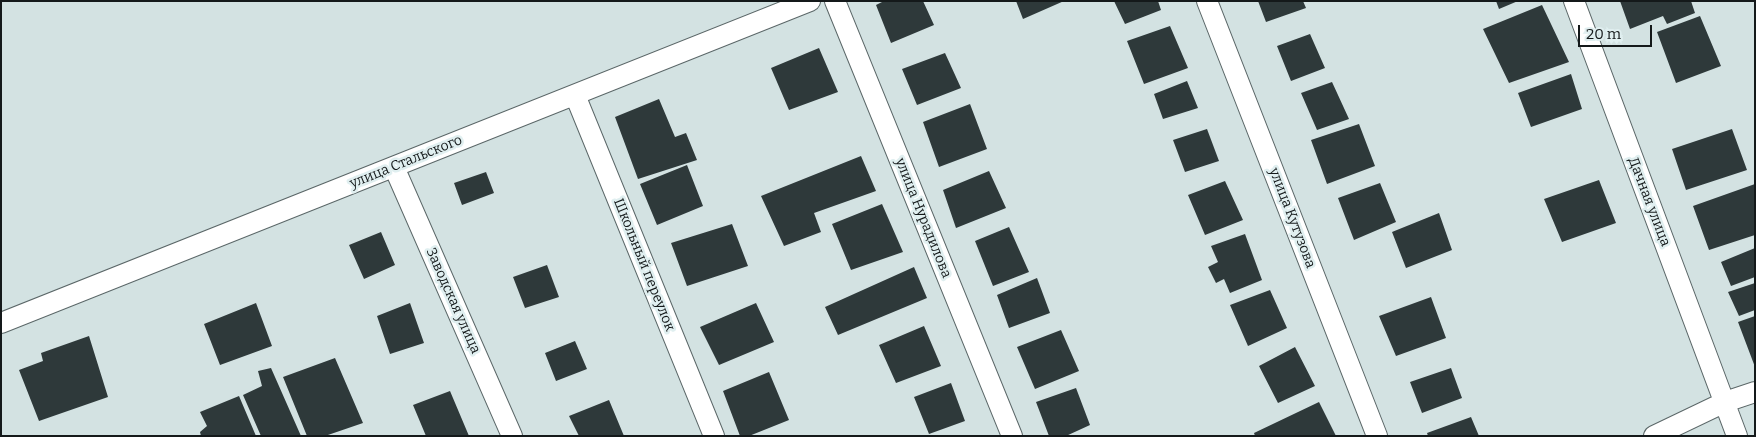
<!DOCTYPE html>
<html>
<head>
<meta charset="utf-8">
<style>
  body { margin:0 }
  #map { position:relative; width:1756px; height:437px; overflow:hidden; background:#d3e2e2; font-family:Bitter,serif }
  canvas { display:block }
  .frame { position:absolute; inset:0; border:2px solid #14191a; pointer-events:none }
  .scale { position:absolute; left:1578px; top:25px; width:74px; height:22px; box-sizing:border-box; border:2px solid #14191a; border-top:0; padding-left:6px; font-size:15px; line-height:18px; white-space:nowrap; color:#14191a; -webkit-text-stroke:4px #e0eff0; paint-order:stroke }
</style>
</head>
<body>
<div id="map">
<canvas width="1756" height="437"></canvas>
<div class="frame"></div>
<div class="scale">20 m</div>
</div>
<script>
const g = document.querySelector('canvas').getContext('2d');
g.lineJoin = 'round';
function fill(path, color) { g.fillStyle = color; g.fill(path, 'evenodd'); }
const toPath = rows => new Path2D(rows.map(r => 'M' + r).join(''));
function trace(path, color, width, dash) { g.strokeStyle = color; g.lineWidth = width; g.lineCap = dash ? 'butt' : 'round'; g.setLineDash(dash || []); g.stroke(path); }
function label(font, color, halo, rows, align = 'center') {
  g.font = font + ' Bitter,serif'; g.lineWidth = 5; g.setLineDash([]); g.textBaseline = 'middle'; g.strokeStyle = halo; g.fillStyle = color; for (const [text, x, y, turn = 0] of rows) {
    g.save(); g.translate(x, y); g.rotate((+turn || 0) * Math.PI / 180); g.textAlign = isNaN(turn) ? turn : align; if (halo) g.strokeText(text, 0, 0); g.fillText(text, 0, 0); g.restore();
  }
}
fill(toPath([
  [884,1,923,1,934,25,891,43,876,5],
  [1016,1,1064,1,1023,19],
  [1114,1,1158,1,1161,10,1125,24],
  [1258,1,1303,1,1306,8,1266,22],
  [1496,1,1518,1,1499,9],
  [1620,1,1691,1,1695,13,1667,24,1663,16,1630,29],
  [1542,5,1569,62,1509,83,1483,29],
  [1700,16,1721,66,1676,83,1657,32],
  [1170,26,1188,68,1144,84,1127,41],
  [1310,34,1325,68,1291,81,1277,46],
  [819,48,838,92,789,110,771,68],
  [945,53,961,88,917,105,902,69],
  [1571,74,1582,109,1531,127,1518,93],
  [1187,81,1198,108,1163,119,1154,94],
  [1332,82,1349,119,1317,130,1301,93],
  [659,99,675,137,686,133,697,160,638,179,615,117],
  [970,104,987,149,939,167,923,122],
  [1359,124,1375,166,1327,184,1311,140],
  [1207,129,1219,161,1185,172,1173,140],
  [1732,129,1747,170,1686,190,1672,149],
  [861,156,876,191,814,213,821,232,784,246,761,196],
  [687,165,703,206,657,225,640,184],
  [989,171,1006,208,956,228,943,190],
  [486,172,494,193,462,205,454,183],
  [1599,180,1616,223,1562,242,1544,199],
  [1225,181,1243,220,1205,235,1188,195],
  [1380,183,1396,222,1354,240,1338,198],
  [1755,184,1755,235,1709,250,1693,206],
  [882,204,903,252,851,270,832,224],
  [1439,213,1452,250,1406,268,1392,232],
  [732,224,748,266,687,286,671,243],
  [1009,227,1029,272,993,286,975,241],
  [381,232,395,265,364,279,349,245],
  [1245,234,1262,280,1230,293,1224,279,1216,283,1208,267,1218,262,1211,246],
  [1755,248,1755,277,1731,286,1721,262],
  [547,265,559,297,525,308,513,277],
  [914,267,927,298,838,335,825,307],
  [1037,278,1050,313,1009,328,997,295],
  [1755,283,1755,310,1739,316,1728,292],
  [1270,290,1287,328,1248,346,1230,305],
  [1431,297,1446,338,1396,356,1379,316],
  [256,303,272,346,220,365,204,324],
  [410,303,424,343,390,354,377,316],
  [756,303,774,342,719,365,700,327],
  [1755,316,1755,367,1738,322],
  [924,326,941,366,896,383,879,345],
  [1061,330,1079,371,1035,389,1017,347],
  [89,336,108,397,39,421,19,370,43,361,41,353],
  [575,341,587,369,556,381,545,353],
  [1295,347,1315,386,1278,403,1259,366],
  [335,358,363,423,325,436,307,436,283,377],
  [271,368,301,436,261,436,243,395,262,386,258,371],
  [1451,368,1462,398,1422,413,1410,382],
  [769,372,789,420,749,436,740,436,723,391],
  [951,383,965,421,929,434,914,397],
  [1076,388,1090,425,1066,436,1049,436,1036,402],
  [450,391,469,436,426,436,413,405],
  [239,396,256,436,201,436,200,432,207,426,200,412],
  [609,400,624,436,579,436,569,416],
  [1319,402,1336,436,1255,436,1254,433],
  [1471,417,1479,436,1428,436,1427,433]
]), '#2e393a');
const minor = toPath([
  [835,1,1012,436],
  [1207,1,1377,436],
  [1574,1,1737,436],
  [575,95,714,436],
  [394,167,512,436],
  [1,323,810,1],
  [1654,436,1725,402,1755,392]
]);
trace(minor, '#5b6768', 22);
trace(minor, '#fff', 20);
label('14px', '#14191a', '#e0eff0', [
  ["улица Стальского",406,162,-22],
  ["Дачная улица",1649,202,69],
  ["улица Нурадилова",923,218,68],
  ["улица Кутузова",1292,218,69],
  ["Школьный переулок",644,265,68],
  ["Заводская улица",453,301,66]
]);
</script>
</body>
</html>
